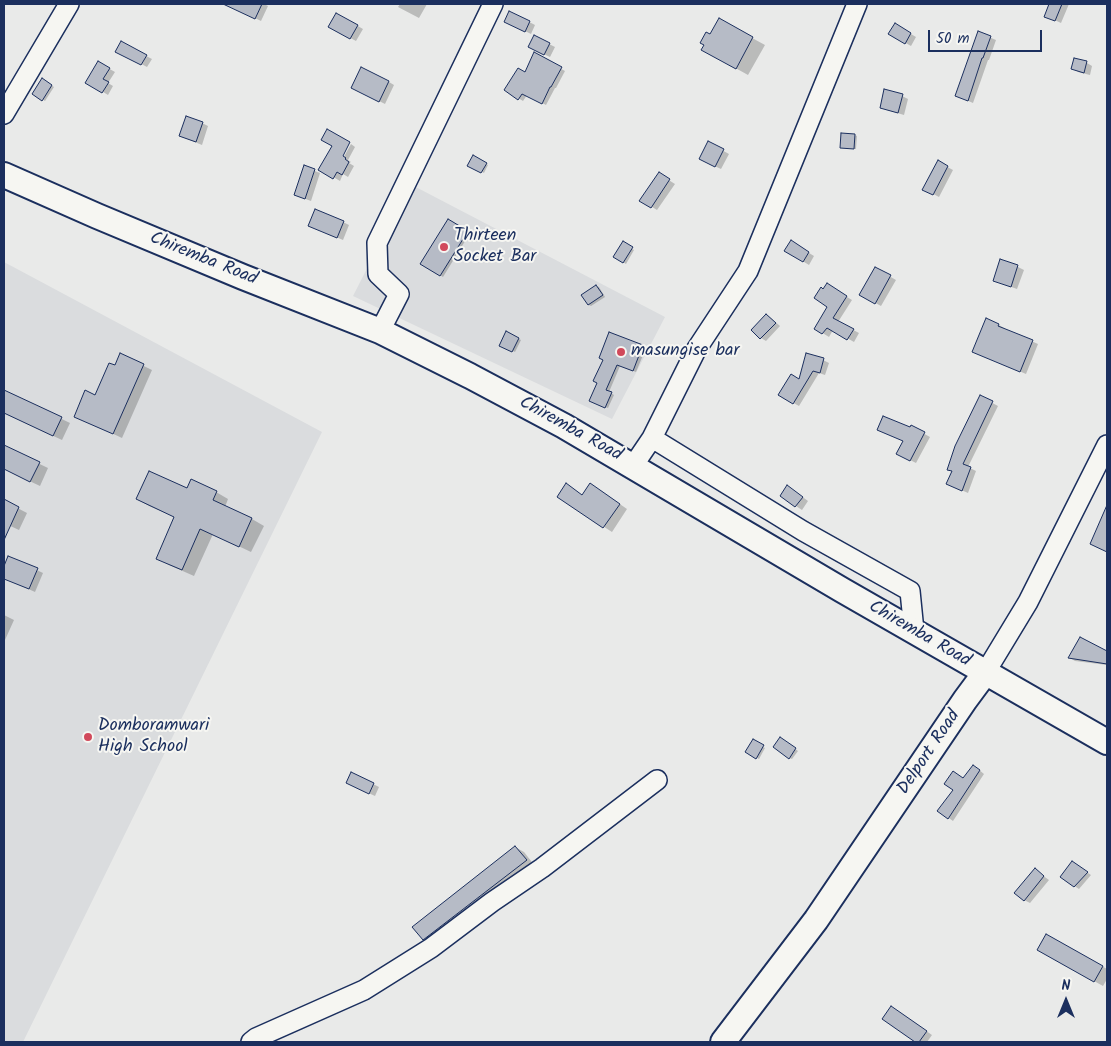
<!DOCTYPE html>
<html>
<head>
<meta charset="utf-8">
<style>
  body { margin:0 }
  #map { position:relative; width:1111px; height:1046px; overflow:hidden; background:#e9eae9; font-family:Kalam,sans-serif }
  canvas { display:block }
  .frame { position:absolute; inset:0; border:5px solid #1b2f5e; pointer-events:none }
  .north { position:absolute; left:1041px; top:976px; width:50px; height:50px; -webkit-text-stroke:4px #f6f6f2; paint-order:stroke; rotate:0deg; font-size:14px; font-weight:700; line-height:20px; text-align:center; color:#1b2f5e }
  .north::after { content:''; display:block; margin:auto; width:18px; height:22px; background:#1b2f5e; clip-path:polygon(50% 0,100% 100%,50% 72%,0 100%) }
  .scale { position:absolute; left:928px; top:30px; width:114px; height:22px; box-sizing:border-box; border:2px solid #1b2f5e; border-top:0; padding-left:6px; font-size:15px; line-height:18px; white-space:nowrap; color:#1b2f5e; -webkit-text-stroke:4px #f6f6f2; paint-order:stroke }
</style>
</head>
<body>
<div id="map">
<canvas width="1111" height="1046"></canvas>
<div class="frame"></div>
<div class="north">N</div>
<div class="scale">50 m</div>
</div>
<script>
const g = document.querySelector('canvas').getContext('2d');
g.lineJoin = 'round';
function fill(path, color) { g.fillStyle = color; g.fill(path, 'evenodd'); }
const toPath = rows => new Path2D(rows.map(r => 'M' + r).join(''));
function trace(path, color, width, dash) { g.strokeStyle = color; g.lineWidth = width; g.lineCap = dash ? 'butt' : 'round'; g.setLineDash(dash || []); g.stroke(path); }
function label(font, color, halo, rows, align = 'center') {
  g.font = font + ' Kalam,sans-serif'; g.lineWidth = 4; g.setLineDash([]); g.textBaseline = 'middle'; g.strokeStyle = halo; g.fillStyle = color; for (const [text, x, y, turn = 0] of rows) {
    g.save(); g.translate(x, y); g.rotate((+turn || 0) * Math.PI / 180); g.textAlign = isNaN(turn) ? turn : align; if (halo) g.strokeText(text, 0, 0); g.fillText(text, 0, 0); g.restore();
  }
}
fill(toPath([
  [410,184,665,317,612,419,353,296],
  [4,262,322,432,23,1042,4,1042]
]), '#dadcde');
fill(toPath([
  [244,4,264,4,268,6,261,21,241,11],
  [400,4,427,4,419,18,398,7],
  [1051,4,1069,4,1061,23,1046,16],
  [510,12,535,25,531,34,511,24],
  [337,14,363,29,356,41,330,27],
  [719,20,765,45,748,75,703,50],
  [896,25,916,37,911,46,890,34],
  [979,33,996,40,989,60,988,60,973,103,957,96],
  [121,43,152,59,147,67,117,51],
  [549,44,555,47,550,57,535,50],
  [534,54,565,71,556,88,555,88,546,105,527,95,523,101,505,90,526,74],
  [1075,59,1087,63,1092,66,1090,75,1078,72,1073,68],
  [99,63,115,72,108,83,113,86,108,95,87,82],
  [43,80,54,87,45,101,34,94],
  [389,82,394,85,385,104,359,91],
  [902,96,908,99,904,115,887,110,881,107],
  [202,123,208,126,202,145,180,136],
  [855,135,857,136,856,149,844,148,841,147],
  [709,143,729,154,721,169,706,162],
  [351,144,355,147,348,160,351,162,349,163,354,166,348,177,343,174,340,181,320,169,333,146,339,161,341,162],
  [473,157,488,165,484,173,469,165],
  [938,162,953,170,939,197,924,189],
  [304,167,320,173,311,201,295,195],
  [659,174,675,184,657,210,641,200],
  [448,221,470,233,443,277,422,263],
  [343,222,349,225,343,240,315,228],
  [791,242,814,256,809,265,786,251],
  [623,243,634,250,626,264,615,257],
  [1001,261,1018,267,1024,270,1017,289,1000,283],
  [875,268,896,280,881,306,861,295],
  [827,285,852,300,838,322,859,333,854,342,833,330,829,337,816,329,829,306,824,291],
  [596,286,599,287,605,297,591,306,589,305,582,295],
  [767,315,772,319,780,326,766,341,761,338],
  [999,325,1004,328,1004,329,1038,344,1026,374,974,352],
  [507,333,521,340,515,352,501,345],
  [609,334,646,348,636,372,620,366,609,392,614,395,608,408,593,402],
  [121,355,152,370,122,438,75,416,96,397,115,367],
  [823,360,829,363,825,375,819,373,799,406,779,395,800,380],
  [4,391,70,423,62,440,4,413],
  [981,397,998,406,968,467,976,471,968,493,948,484,953,472,948,469],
  [912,427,930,437,916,463,898,454],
  [4,447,48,468,40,486,4,469],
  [598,489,627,509,612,532,558,497,583,496],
  [187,490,216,492,228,499,225,507,252,519,264,526,251,552,213,534,194,576,169,565,157,558,175,517,149,506,137,499],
  [793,490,808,501,802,510,781,496],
  [4,501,27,513,19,530,4,523],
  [9,557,43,573,35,592,4,578,4,570],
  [4,615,14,620,5,640,4,640],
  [1102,650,1107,653,1107,665,1075,661,1070,658],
  [783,740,798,751,792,759,789,758],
  [753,741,765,748,759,759,747,752],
  [978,769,984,774,953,821,939,811,963,779],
  [373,784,379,787,375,796,353,786],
  [515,847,524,852,535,866,433,944,424,939],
  [1076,865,1091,875,1079,889,1061,877],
  [1035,870,1049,880,1030,903,1024,900],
  [1046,935,1107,969,1107,979,1103,986,1038,950],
  [897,1011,932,1035,927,1042,917,1042,884,1019]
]), '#0003');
const building = toPath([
  [223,4,262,4,255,19,223,4],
  [1049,4,1062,4,1055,21,1044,17,1049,4],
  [509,11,530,21,525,32,504,22,509,11],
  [336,13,358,25,350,39,328,27,336,13],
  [719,18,753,37,736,69,701,50,704,45,700,43,706,32,710,34,719,18],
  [895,23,911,33,905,44,888,34,895,23],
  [978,31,991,36,983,58,982,58,968,101,955,96,978,31],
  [534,35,550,43,544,55,528,47,534,35],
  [121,41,147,55,141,65,115,52,121,41],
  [534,52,562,67,551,87,550,87,542,104,522,94,518,100,504,90,518,68,525,72,534,52],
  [1074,58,1087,61,1084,73,1071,69,1074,58],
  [98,61,110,68,103,79,109,82,102,93,85,83,98,61],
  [361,67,389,81,379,102,351,88,361,67],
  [42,78,52,85,42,101,32,94,42,78],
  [884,89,903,94,898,113,880,108,884,89],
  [186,116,203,122,196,142,179,136,186,116],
  [327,129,350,142,343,156,346,158,345,159,349,162,342,175,337,172,333,179,318,170,332,146,321,140,327,129],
  [841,133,855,134,854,149,840,148,841,133],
  [708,141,724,149,715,167,699,159,708,141],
  [473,155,487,163,481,173,467,166,473,155],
  [938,160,948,166,933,195,922,190,938,160],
  [304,165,315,169,305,199,294,195,304,165],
  [659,172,670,179,651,208,639,201,659,172],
  [315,209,344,221,337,238,308,226,315,209],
  [448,219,468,231,440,276,420,264,448,219],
  [791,240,809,252,803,262,784,251,791,240],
  [623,241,633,247,623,263,613,257,623,241],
  [1000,259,1018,265,1011,287,993,281,1000,259],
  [875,267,891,275,875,304,859,295,875,267],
  [827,283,847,296,833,318,854,329,847,340,827,328,822,334,814,329,827,307,814,298,821,287,823,289,827,283],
  [596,285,603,295,588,305,581,295,596,285],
  [766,314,776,323,760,339,751,330,766,314],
  [986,318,999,324,998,326,1033,340,1020,372,972,352,986,318],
  [506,331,519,338,512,352,499,346,506,331],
  [609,332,643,345,633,371,617,365,606,390,612,392,605,408,589,401,597,383,593,381,603,360,599,358,609,332],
  [120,353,144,364,113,434,74,417,85,390,95,395,109,363,115,365,120,353],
  [806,353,824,358,820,373,813,371,793,404,778,395,791,374,799,379,806,353],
  [4,390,62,417,53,436,4,413,4,390],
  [980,395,993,401,963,464,971,467,962,491,946,484,952,471,947,470,955,446,980,395],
  [883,416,910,427,911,425,925,432,910,461,896,454,903,441,877,430,883,416],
  [4,445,40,462,30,482,4,469,4,445],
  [149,471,187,488,191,479,217,491,213,500,252,518,239,547,200,529,182,570,156,559,174,517,136,499,149,471],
  [566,483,582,495,590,483,620,504,603,528,557,497,566,483],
  [787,485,803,497,795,507,780,496,787,485],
  [4,499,19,507,4,540,4,499],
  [1107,505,1107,552,1090,544,1107,505],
  [8,556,38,568,29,589,4,579,4,566,8,556],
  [1080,637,1107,651,1107,664,1068,658,1080,637],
  [780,737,796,748,789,759,773,747,780,737],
  [753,739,764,745,756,759,745,752,753,739],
  [973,765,980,770,948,819,937,811,953,790,944,784,953,771,963,778,973,765],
  [351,772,374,783,369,794,346,783,351,772],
  [515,846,527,860,423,940,412,927,515,846],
  [1072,861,1088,872,1074,887,1060,877,1072,861],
  [1035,868,1044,876,1024,901,1014,893,1035,868],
  [1046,934,1103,966,1094,982,1037,950,1046,934],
  [891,1006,927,1031,919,1042,915,1042,882,1019,891,1006]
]);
fill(building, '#b6bbc6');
trace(building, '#1b2f5e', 1);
const minor = toPath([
  [4,114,69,4],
  [380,331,399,294,378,274,377,243,493,4],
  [652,438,803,531,910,591,914,631],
  [633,466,652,438,696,350,748,271,857,4],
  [985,673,1028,602,1107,445],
  [251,1042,256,1038,364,990,431,948,492,902,542,868,657,780]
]);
const major = toPath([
  [4,175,97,216,243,277,380,331,470,376,564,426,842,590,1107,742],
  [723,1042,816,920,965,700,985,673]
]);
trace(minor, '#1b2f5e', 22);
trace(major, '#1b2f5e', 28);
trace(minor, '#f6f6f2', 19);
trace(major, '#f6f6f2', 24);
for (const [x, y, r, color] of [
  [444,247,5,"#d1495b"],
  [621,352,5,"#d1495b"],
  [88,737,5,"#d1495b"]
]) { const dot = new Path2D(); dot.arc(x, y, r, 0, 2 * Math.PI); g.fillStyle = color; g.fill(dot); trace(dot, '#f6f6f2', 2); }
label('18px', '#1b2f5e', '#f6f6f2', [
  ["Thirteen",454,237],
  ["Socket Bar",454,258],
  ["masungise bar",631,352],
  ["Domboramwari",98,727],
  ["High School",98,748]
], 'left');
label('18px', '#1b2f5e', '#f6f6f2', [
  ["Chiremba Road",203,260,22],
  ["Chiremba Road",570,430,29],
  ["Chiremba Road",919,635,30],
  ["Delport Road",930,753,-56]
]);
</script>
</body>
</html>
